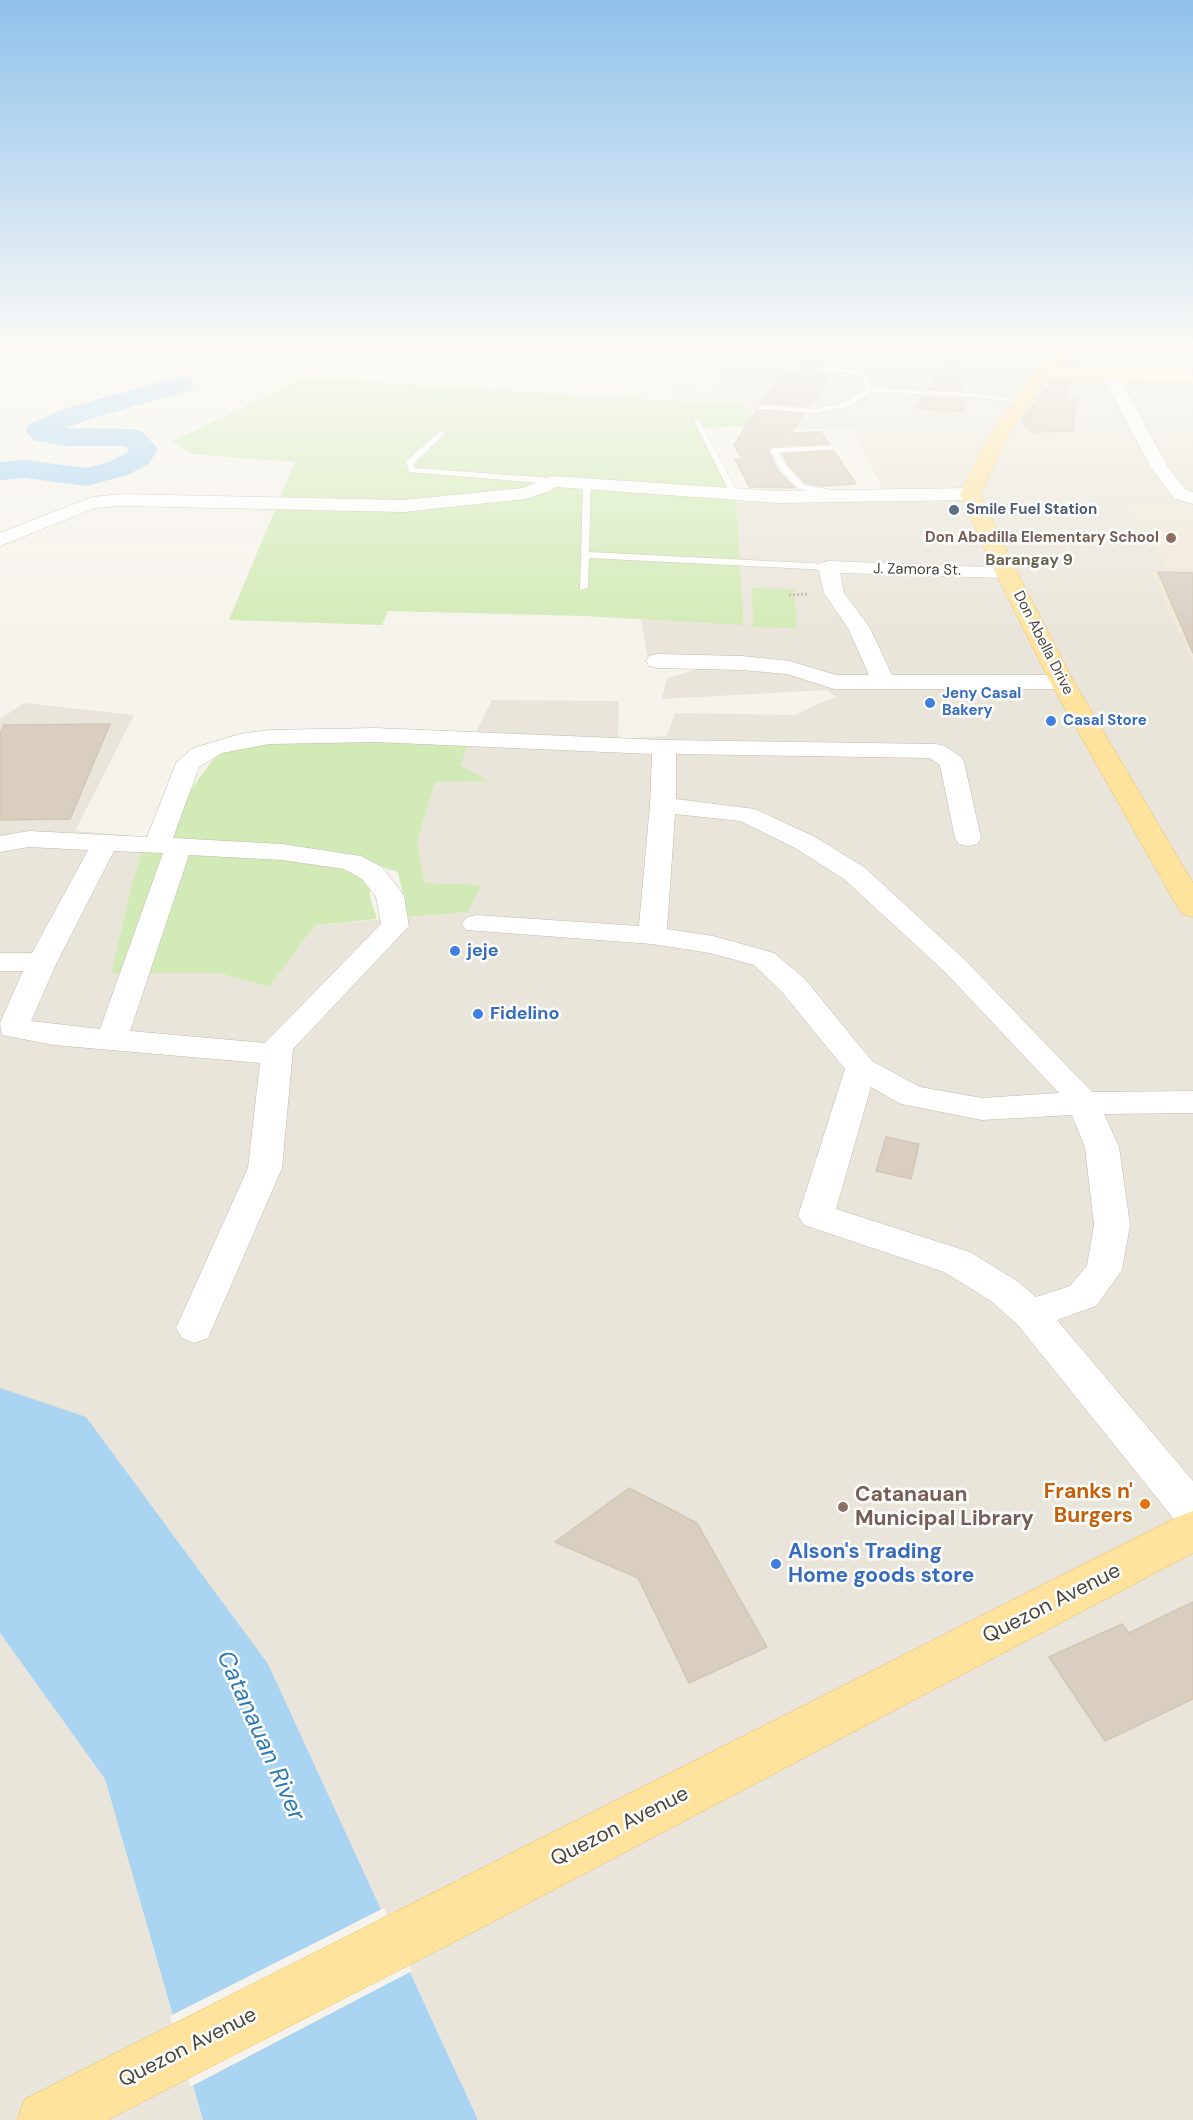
<!DOCTYPE html>
<html>
<head>
<meta charset="utf-8">
<style>
  body { margin:0 }
  canvas { display:block; background:#f6f3ec }
</style>
</head>
<body>
<canvas width="1193" height="2120"></canvas>
<script>
const g = document.querySelector('canvas').getContext('2d');
g.lineJoin = 'round';
function fill(path, color) { g.fillStyle = color; g.fill(path, 'evenodd'); }
const toPath = rows => new Path2D(rows.map(r => 'M' + r).join(''));
function trace(path, color, width, dash) { g.strokeStyle = color; g.lineWidth = width; g.lineCap = dash ? 'butt' : 'round'; g.setLineDash(dash || []); g.stroke(path); }
function label(font, color, halo, rows, align = 'center') {
  g.font = font + ' "DM Sans",sans-serif'; g.lineWidth = 5; g.setLineDash([]); g.textBaseline = 'middle'; g.strokeStyle = halo; g.fillStyle = color; for (const [text, x, y, turn = 0] of rows) {
    g.save(); g.translate(x, y); g.rotate((+turn || 0) * Math.PI / 180); g.textAlign = isNaN(turn) ? turn : align; if (halo) g.strokeText(text, 0, 0); g.fillText(text, 0, 0); g.restore();
  }
}
fill(toPath([
  [641,346,1193,346,1193,2120,478,2120,268,1664,0,1396,0,719,24,703,134,715,75,831,146,837,130,892,111,973,219,973,269,987,315,925,468,912,425,883,417,842,435,782,487,780,459,765,492,700,619,701,618,739,667,736,675,713,796,715,818,704,836,697,827,690,662,699,667,678,712,665,649,664,641,619,744,624,737,502,811,503,887,499,853,429,770,429,756,426,742,405,669,400,674,389,716,391,724,356,641,355],
  [0,1633,105,1779,203,2120,0,2120]
]), '#eae5da');
fill(toPath([
  [806,346,1047,346,1032,365,802,364]
]), '#f7ead8');
fill(toPath([
  [1127,505,1193,505,1193,570,1169,570],
  [1150,571,1193,572,1193,662]
]), '#efe8d6');
fill(toPath([
  [304,378,742,405,756,426,697,428,736,493,744,625,584,616,388,611,382,625,229,620,295,462,193,454,171,442],
  [752,588,794,589,797,628,753,627],
  [273,740,470,742,460,765,489,781,435,782,417,842,425,883,481,885,468,912,408,917,398,872,335,852,168,841,188,793,219,752],
  [142,851,351,862,370,886,370,898,377,919,315,925,269,987,219,973,111,973,130,892]
]), '#d2eab5');
fill(toPath([
  [0,1388,86,1417,268,1664,478,2120,203,2120,105,1779,0,1633]
]), '#a9d4f2');
fill(toPath([
  [384,1908,412,1971,190,2087,170,2016]
]), '#f6f3ec');
fill(toPath([
  [182,376,191,378,195,384,191,390,87,420,66,428,133,429,143,432,158,449,149,464,127,475,87,486,25,478,0,480,0,462,25,460,86,468,107,463,128,452,129,450,125,446,66,446,43,442,33,440,25,430,29,424,67,408,182,376]
]), '#a9d4f2');
const building = toPath([
  [808,346,829,346,825,365,816,365,811,370,813,373,824,374,823,380,827,380,809,406,762,403,781,374,801,376,808,346],
  [1073,346,1083,346,1075,367,1059,366,1073,346],
  [949,358,955,358,961,390,929,389,949,358],
  [1050,379,1071,380,1063,400,1076,399,1073,431,1032,432,1021,420,1050,385,1048,382,1050,379],
  [923,397,962,399,964,412,916,408,923,397],
  [757,410,803,414,791,433,821,432,829,444,774,446,768,449,777,470,795,488,749,487,735,459,742,459,734,445,757,410],
  [834,451,856,484,822,486,805,483,788,464,783,454,834,451],
  [1158,572,1193,573,1193,653,1158,572],
  [110,724,70,819,0,820,0,734,4,725,110,724],
  [886,1137,919,1144,911,1179,876,1171,886,1137],
  [629,1488,697,1523,767,1647,689,1683,638,1578,555,1542,629,1488],
  [1193,1602,1193,1699,1105,1741,1049,1657,1122,1624,1129,1633,1193,1602]
]);
fill(building, '#d8cfc1');
trace(building, '#d3c7b4', 1.5);
const lane = toPath([
  [836,349,1002,353,1000,351,1004,349,1015,353,1055,354,1059,356,1055,358,839,353,836,349],
  [816,367,861,370,867,375,873,388,972,393,1027,401,1023,403,972,397,872,392,851,406,817,413,758,409,757,407,761,405,817,409,845,402,866,389,861,378,856,374,813,371,816,367],
  [693,419,700,421,739,495,738,497,731,495,693,419],
  [439,431,446,433,413,464,415,468,552,478,556,481,552,484,409,472,406,462,439,431],
  [834,446,835,448,831,450,779,452,786,465,804,485,827,489,835,498,831,501,821,493,798,489,779,468,770,450,774,448,834,446],
  [587,480,591,483,589,552,828,564,833,567,828,570,589,558,588,588,580,590,583,483,587,480]
]);
const street = toPath([
  [657,346,755,349,761,346,775,346,772,354,755,359,672,353,659,349,657,346],
  [1183,346,1193,346,1193,350,1185,349,1183,346],
  [1110,370,1118,375,1168,467,1186,490,1193,492,1193,504,1174,498,1151,468,1102,375,1110,370],
  [552,476,778,491,970,488,976,490,979,494,976,498,970,500,778,503,556,487,550,491,525,499,404,512,121,506,95,508,0,546,0,533,92,497,121,494,404,500,523,488,552,476],
  [828,561,1013,568,1016,572,1013,576,1006,578,840,573,844,593,870,628,892,675,1062,675,1070,677,1073,682,1070,687,1062,689,834,689,787,674,742,670,657,668,649,666,646,661,649,656,657,654,742,656,790,661,836,675,869,675,848,628,824,593,818,567,821,563,828,561],
  [375,728,664,740,936,744,945,746,961,757,964,762,981,838,977,844,968,846,959,844,955,838,940,765,930,758,676,754,676,799,755,809,813,836,864,867,965,960,1092,1092,1193,1091,1193,1113,1104,1114,1119,1147,1130,1225,1122,1270,1096,1306,1057,1320,1193,1481,1193,1529,1178,1524,1017,1324,991,1301,944,1272,804,1225,798,1216,845,1069,782,992,754,965,710,953,652,944,466,930,462,924,466,918,476,915,639,926,650,805,652,754,375,742,269,744,222,753,199,767,173,838,282,844,361,856,382,867,400,890,404,896,409,926,293,1049,282,1168,208,1338,195,1343,182,1338,176,1328,248,1168,260,1063,54,1045,2,1035,0,1023,23,971,0,971,0,953,32,953,88,850,29,847,0,852,0,836,29,831,147,837,176,763,193,748,240,734,269,730,375,728],
  [675,814,740,821,795,848,844,879,945,972,1059,1093,982,1098,920,1087,872,1061,804,978,774,953,713,936,667,929,675,814],
  [114,851,163,853,100,1029,31,1021,57,962,114,851],
  [189,855,282,860,344,869,362,879,376,897,381,924,265,1043,130,1031,189,855],
  [871,1087,901,1104,982,1120,1072,1115,1085,1147,1094,1225,1087,1266,1070,1286,1036,1297,1017,1281,970,1252,836,1209,871,1087]
]);
const secondary = toPath([
  [1042,368,1193,373,1193,383,1036,376,1034,373,1042,368]
]);
const primary = toPath([
  [1055,346,1071,346,1010,431,980,494,1017,572,1074,682,1193,883,1193,917,1183,914,1178,908,1050,682,995,572,960,494,992,431,1055,346],
  [1193,1511,1193,1553,481,1928,107,2120,17,2120,25,2099,1177,1517,1193,1511]
]);
trace(lane, '#c2bbae', 1);
trace(street, '#c2bbae', 1);
trace(secondary, '#d6c79b', 1);
trace(primary, '#e6c16a', 1);
trace(toPath([
  [789,595,809,594]
]), '#c4b79f', 3, [2, 2]);
fill(lane, '#fff');
fill(street, '#fff');
fill(secondary, '#fff3cd');
fill(primary, '#ffe39c');
const sky = g.createLinearGradient(0, 0, 0, 642);
sky.addColorStop(0, '#8fc1ec');
sky.addColorStop(0.54, '#fbfaf6');
sky.addColorStop(1, '#fbfaf600');
g.fillStyle = sky;
g.fillRect(0, 0, 1193, 642);
for (const [x, y, r, color] of [
  [954,510,6,"#5c6f8a"],
  [1171,538,6,"#8d6e63"],
  [930,703,6,"#3f7fe0"],
  [1051,721,6,"#3f7fe0"],
  [455,951,6,"#3f7fe0"],
  [478,1014,6,"#3f7fe0"],
  [1145,1504,6,"#e8710a"],
  [843,1507,6,"#8d6e63"],
  [776,1564,6,"#3f7fe0"]
]) { const dot = new Path2D(); dot.arc(x, y, r, 0, 2 * Math.PI); g.fillStyle = color; g.fill(dot); trace(dot, '#fff', 2); }
label('bold 15px', '#4e5e75', '#fff', [
  ["Smile Fuel Station",966,510]
], 'left');
label('bold 15px', '#785e54', '#fff', [
  ["Don Abadilla Elementary School",1159,538]
], 'right');
label('15px', '#4b4439', '#fff', [
  ["J. Zamora St.",917,570,1],
  ["Don Abella Drive",1043,643,63]
]);
label('bold 15px', '#366cbe', '#fff', [
  ["Jeny Casal",942,694],
  ["Bakery",942,711],
  ["Casal Store",1063,721]
], 'left');
label('bold 16px', '#6e6250', '#fff', [
  ["Barangay 9",1029,561]
]);
label('bold 18px', '#366cbe', '#fff', [
  ["jeje",467,951],
  ["Fidelino",490,1014]
], 'left');
label('bold 21px', '#c56008', '#fff', [
  ["Franks n'",1133,1492],
  ["Burgers",1133,1516]
], 'right');
label('bold 21px', '#785e54', '#fff', [
  ["Catanauan",855,1495],
  ["Municipal Library",855,1519]
], 'left');
label('bold 21px', '#366cbe', '#fff', [
  ["Alson's Trading",788,1552],
  ["Home goods store",788,1576]
], 'left');
label('21px', '#4b4439', '#fff', [
  ["Quezon Avenue",1052,1604,-27],
  ["Quezon Avenue",620,1827,-27],
  ["Quezon Avenue",188,2048,-27]
]);
label('italic 24px', '#2e7ab2', '#fff', [
  ["Catanauan River",260,1736,66]
]);
</script>
</body>
</html>
